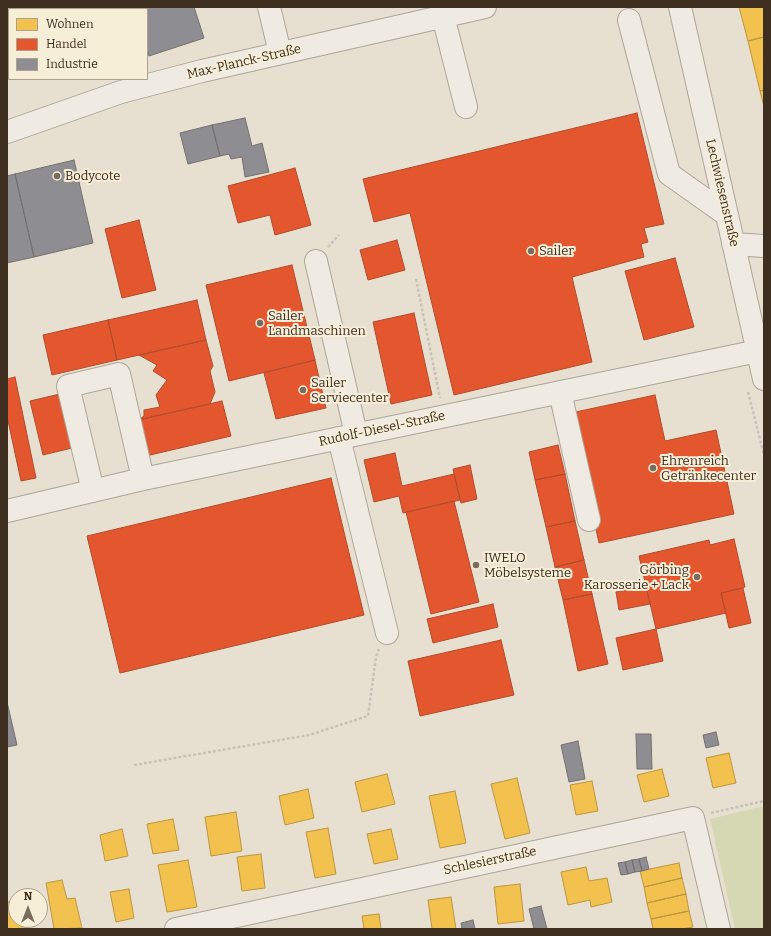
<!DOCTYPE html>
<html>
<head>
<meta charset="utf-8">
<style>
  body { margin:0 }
  #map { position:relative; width:771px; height:936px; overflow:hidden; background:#e7e0d1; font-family:Bitter,serif }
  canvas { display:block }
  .frame { position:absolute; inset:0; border:8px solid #3d2e20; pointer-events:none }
  .legend { position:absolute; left:8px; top:8px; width:140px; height:72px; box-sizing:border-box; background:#f7eed8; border:1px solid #ada18e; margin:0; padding:5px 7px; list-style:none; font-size:12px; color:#3d2e20 }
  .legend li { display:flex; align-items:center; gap:8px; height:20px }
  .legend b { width:20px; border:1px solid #ada18e }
  .north { position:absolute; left:8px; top:888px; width:40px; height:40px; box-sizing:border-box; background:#f7eed8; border:1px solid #ada18e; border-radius:50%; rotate:0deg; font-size:11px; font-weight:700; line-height:16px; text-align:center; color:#3d2e20 }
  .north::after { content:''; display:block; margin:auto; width:14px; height:18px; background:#786c5e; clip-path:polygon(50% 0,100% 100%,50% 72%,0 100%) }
</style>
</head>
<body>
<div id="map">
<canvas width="771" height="936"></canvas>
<div class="frame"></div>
<ul class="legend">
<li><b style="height:11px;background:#f2c14e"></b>Wohnen</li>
<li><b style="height:11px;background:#e4572e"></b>Handel</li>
<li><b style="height:11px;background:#8d8d92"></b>Industrie</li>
</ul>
<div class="north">N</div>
</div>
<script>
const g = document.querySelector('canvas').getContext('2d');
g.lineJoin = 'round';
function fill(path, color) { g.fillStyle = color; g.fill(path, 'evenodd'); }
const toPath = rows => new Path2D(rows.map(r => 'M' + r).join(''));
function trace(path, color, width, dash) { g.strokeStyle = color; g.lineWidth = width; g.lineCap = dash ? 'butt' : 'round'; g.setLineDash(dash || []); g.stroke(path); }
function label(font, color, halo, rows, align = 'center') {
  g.font = font + ' Bitter,serif'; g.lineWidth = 4; g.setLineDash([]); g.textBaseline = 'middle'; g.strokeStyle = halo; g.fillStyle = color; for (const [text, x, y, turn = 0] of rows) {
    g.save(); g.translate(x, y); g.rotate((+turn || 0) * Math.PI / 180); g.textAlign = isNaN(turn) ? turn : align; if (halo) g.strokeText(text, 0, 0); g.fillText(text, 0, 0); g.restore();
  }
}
fill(toPath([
  [764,806,764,929,735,929,710,819]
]), '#d6d7b3');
const homes = toPath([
  [739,7,764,7,764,37,748,41,739,7],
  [764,37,764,90,760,91,748,41,764,37],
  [764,90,764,107,760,91,764,90],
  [729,753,736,783,713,788,706,758,729,753],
  [662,769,669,796,644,802,637,775,662,769],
  [387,774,395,804,362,812,355,782,387,774],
  [517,778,530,833,505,839,491,784,517,778],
  [592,781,598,811,576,815,570,785,592,781],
  [308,789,314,818,285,825,279,796,308,789],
  [455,791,466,843,440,848,429,796,455,791],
  [236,812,242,851,211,856,205,817,236,812],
  [173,819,179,850,153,854,147,824,173,819],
  [328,828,336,874,315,878,306,832,328,828],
  [122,829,128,856,105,861,100,835,122,829],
  [391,829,398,859,374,864,367,834,391,829],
  [261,854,265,888,242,891,237,857,261,854],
  [188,860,197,907,167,912,158,865,188,860],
  [679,863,682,878,644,887,640,871,679,863],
  [586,867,589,881,607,878,612,902,591,907,590,900,568,905,561,872,586,867],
  [682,878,686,894,647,903,644,887,682,878],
  [62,880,67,899,75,898,82,928,54,929,46,883,62,880],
  [520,884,524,921,498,924,494,887,520,884],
  [129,889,134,918,116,922,110,892,129,889],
  [686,894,689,911,651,919,647,903,686,894],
  [451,897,456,929,432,929,428,900,451,897],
  [16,901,16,920,25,920,27,929,7,929,7,902,16,901],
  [689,911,693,927,681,929,653,929,651,919,689,911],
  [379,914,381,929,364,929,362,916,379,914]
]);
fill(homes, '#f2c14e');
trace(homes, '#bc9540', 1);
const shops = toPath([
  [637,113,664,224,644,228,648,242,641,244,644,257,572,277,592,362,454,395,410,213,374,222,363,179,637,113],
  [295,168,311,225,275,235,270,215,238,223,228,186,295,168],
  [139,220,156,290,122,298,105,229,139,220],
  [397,240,405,270,368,280,360,250,397,240],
  [675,258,694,327,644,340,625,271,675,258],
  [292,265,315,360,229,381,206,285,292,265],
  [197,300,206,340,117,360,108,320,197,300],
  [414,313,432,395,391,404,373,322,414,313],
  [108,320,117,360,52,375,43,335,108,320],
  [206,340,213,366,210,371,215,392,210,404,138,420,144,416,144,410,160,407,156,395,167,380,153,371,157,365,139,355,206,340],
  [315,360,326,408,276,419,264,373,315,360],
  [15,377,36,478,21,481,7,416,7,379,15,377],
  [60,394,72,448,43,455,30,401,60,394],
  [655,395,665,441,716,430,734,514,599,543,571,413,655,395],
  [222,401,231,436,146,456,138,420,222,401],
  [558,445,565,474,535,480,529,452,558,445],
  [395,453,402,486,454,474,460,500,403,513,399,496,374,502,364,460,395,453],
  [470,465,477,499,461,503,453,469,470,465],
  [565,474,575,521,546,527,535,480,565,474],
  [331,478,364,615,120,673,87,536,331,478],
  [454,501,479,602,431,614,406,512,454,501],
  [575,521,584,560,555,567,546,527,575,521],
  [734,539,745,587,721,593,726,613,656,629,639,556,709,540,710,545,734,539],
  [584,560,592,594,563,600,555,567,584,560],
  [646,586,650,604,619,610,616,592,646,586],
  [743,588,751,623,729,628,721,593,743,588],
  [592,594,608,664,578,671,563,600,592,594],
  [493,604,498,627,433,643,427,619,493,604],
  [656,629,663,661,623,670,616,638,656,629],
  [501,640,514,695,420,716,408,661,501,640]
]);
fill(shops, '#e4572e');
trace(shops, '#b24b2a', 1);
const industry = toPath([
  [7,7,52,7,52,9,9,9,9,63,7,64,7,7],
  [133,7,194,7,204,38,149,56,147,49,147,9,133,9,133,7],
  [245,118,252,146,262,143,269,172,245,177,242,157,231,159,229,154,220,156,212,125,245,118],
  [212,125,220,156,188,164,180,133,212,125],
  [74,160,93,243,34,257,15,174,74,160],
  [15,174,34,257,7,263,7,176,15,174],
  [7,702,17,745,7,747,7,702],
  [716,732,719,745,706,748,703,735,716,732],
  [636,734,651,734,652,769,637,769,636,734],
  [578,741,585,779,569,782,561,745,578,741],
  [646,857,649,869,642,871,639,859,646,857],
  [639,859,642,871,635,872,632,860,639,859],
  [632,860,635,872,628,874,625,862,632,860],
  [625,862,628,874,621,875,618,863,625,862],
  [541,906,547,929,534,929,529,909,541,906],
  [473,920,475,929,462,929,461,923,473,920]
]);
fill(industry, '#8d8d92');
trace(industry, '#757070', 1);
const minor = toPath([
  [91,7,92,9],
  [269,7,280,53],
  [680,7,764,379],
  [443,16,466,107],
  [629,20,669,174,727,215],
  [7,132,121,92,202,71,485,7],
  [733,244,764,246],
  [316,261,356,434],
  [560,392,589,520],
  [339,438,387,633],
  [93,491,68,386,119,374,143,479],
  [7,511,143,479,758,351],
  [176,929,693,818,719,929]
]);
trace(minor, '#ada599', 24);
trace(toPath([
  [328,247,339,235],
  [416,279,440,398],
  [748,392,764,455],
  [134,765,309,735,368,716,376,657,379,649],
  [711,813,764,801]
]), '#c8c2b9', 2.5, [3, 2]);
trace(minor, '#efebe3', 22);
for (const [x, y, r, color] of [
  [57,176,4,"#786c5e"],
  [531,251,4,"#786c5e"],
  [260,323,4,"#786c5e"],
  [303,390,4,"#786c5e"],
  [653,468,4,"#786c5e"],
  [476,565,4,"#786c5e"],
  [697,577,4,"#786c5e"]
]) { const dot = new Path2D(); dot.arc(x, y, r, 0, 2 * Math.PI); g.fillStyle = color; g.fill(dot); trace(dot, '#f7eed8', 1.5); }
label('13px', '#3d2e20', '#f7eed8', [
  ["Max-Planck-Straße",244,62,-13],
  ["Lechwiesenstraße",722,193,77],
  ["Rudolf-Diesel-Straße",382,429,-12],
  ["Schlesierstraße",490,861,-12]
]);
label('13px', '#3d2e20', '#f7eed8', [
  ["Bodycote",65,176],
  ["Sailer",539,251],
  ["Sailer",268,316],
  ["Landmaschinen",268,331],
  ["Sailer",311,383],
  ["Serviecenter",311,398],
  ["Ehrenreich",661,461],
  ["Getränkecenter",661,476],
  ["IWELO",484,558],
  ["Möbelsysteme",484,573],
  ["Görbing",689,570,"right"],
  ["Karosserie + Lack",689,585,"right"]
], 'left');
</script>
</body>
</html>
